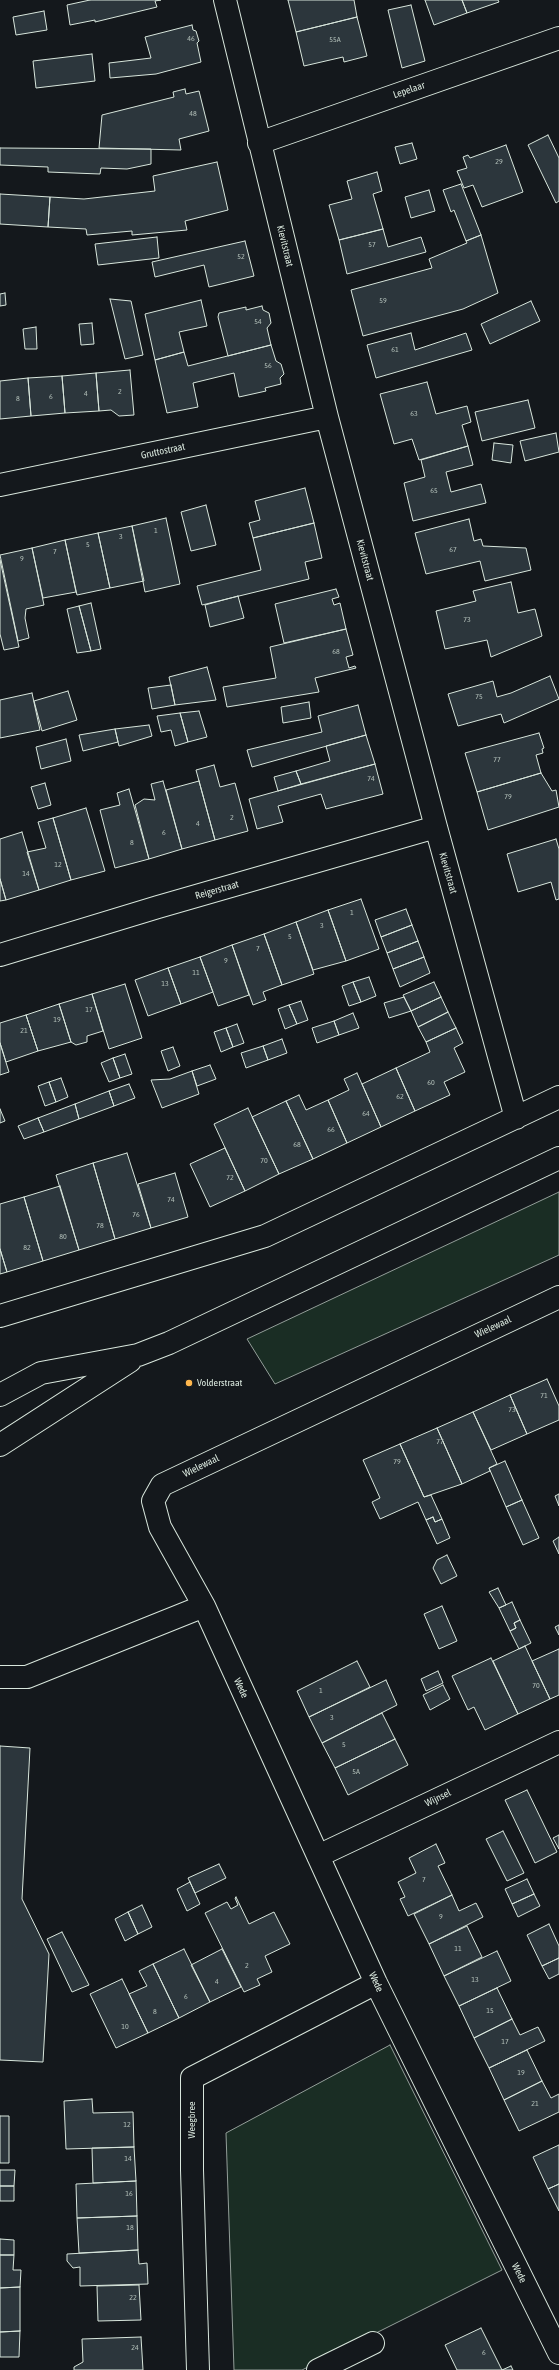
<!DOCTYPE html>
<html>
<head>
<meta charset="utf-8">
<style>
  body { margin:0 }
  canvas { display:block; background:#14181c }
</style>
</head>
<body>
<canvas width="559" height="2370"></canvas>
<script>
const g = document.querySelector('canvas').getContext('2d');
g.lineJoin = 'round';
function fill(path, color) { g.fillStyle = color; g.fill(path, 'evenodd'); }
const toPath = rows => new Path2D(rows.map(r => 'M' + r).join(''));
function trace(path, color, width, dash) { g.strokeStyle = color; g.lineWidth = width; g.lineCap = dash ? 'butt' : 'round'; g.setLineDash(dash || []); g.stroke(path); }
function label(font, color, halo, rows, align = 'center') {
  g.font = font + ' "Asap Condensed",sans-serif'; g.lineWidth = 3; g.setLineDash([]); g.textBaseline = 'middle'; g.strokeStyle = halo; g.fillStyle = color; for (const [text, x, y, turn = 0] of rows) {
    g.save(); g.translate(x, y); g.rotate((+turn || 0) * Math.PI / 180); g.textAlign = isNaN(turn) ? turn : align; if (halo) g.strokeText(text, 0, 0); g.fillText(text, 0, 0); g.restore();
  }
}
const green = toPath([
  [559,1192,559,1255,275,1384,247,1339,559,1192],
  [390,2045,502,2270,302,2370,234,2370,226,2133,390,2045]
]);
fill(green, '#1a2d24');
trace(green, '#939e99', 1);
const building = toPath([
  [90,0,161,0,155,1,157,7,95,22,95,20,70,25,67,5,90,0],
  [288,0,354,0,357,17,296,32,288,0],
  [425,0,462,0,467,13,434,25,425,0],
  [462,0,498,0,499,2,467,13,462,0],
  [411,5,425,61,402,68,388,10,411,5],
  [44,11,47,30,16,35,13,17,44,11],
  [357,17,367,56,344,62,343,57,304,66,296,32,357,17],
  [192,25,193,30,196,31,199,41,197,43,201,62,156,74,110,78,109,63,151,58,145,37,192,25],
  [92,54,95,81,36,88,33,61,92,54],
  [185,89,186,94,199,91,209,131,179,139,181,150,99,148,102,115,174,97,173,92,185,89],
  [548,135,559,158,559,201,556,203,528,145,548,135],
  [412,143,417,159,400,164,395,147,412,143],
  [506,145,523,192,482,207,473,185,464,188,457,171,467,168,463,157,468,155,470,158,506,145],
  [0,148,151,149,151,164,127,169,101,168,100,174,48,172,48,167,0,165,0,148],
  [217,162,228,210,185,221,187,230,132,235,132,231,87,235,86,229,48,227,50,197,84,199,155,191,153,176,217,162],
  [377,172,382,191,373,194,383,229,339,240,329,205,352,199,347,181,377,172],
  [461,184,481,235,466,241,454,210,451,212,443,190,461,184],
  [429,190,435,211,411,218,405,197,429,190],
  [0,194,50,197,48,227,0,224,0,194],
  [383,229,388,247,421,237,426,252,347,274,339,240,383,229],
  [481,235,498,293,463,309,363,336,351,290,432,268,429,259,467,243,466,241,481,235],
  [157,237,159,258,98,265,95,244,157,237],
  [245,241,254,276,209,287,204,265,155,277,152,262,245,241],
  [5,293,6,305,0,306,0,294,5,293],
  [110,299,131,301,143,355,125,359,110,299],
  [201,300,207,326,179,332,184,352,155,360,145,314,201,300],
  [531,301,540,321,490,344,481,324,531,301],
  [262,306,263,310,269,313,271,323,267,328,271,345,228,356,218,317,219,313,246,307,246,310,262,306],
  [92,323,94,344,81,345,79,324,92,323],
  [36,327,37,349,25,349,23,329,36,327],
  [411,333,415,350,466,333,472,350,376,378,367,345,411,333],
  [271,345,276,361,281,364,284,374,280,378,281,384,265,388,266,391,239,397,234,373,193,383,198,407,167,413,155,360,184,352,188,366,271,345],
  [130,370,134,415,119,416,111,410,99,411,96,373,130,370],
  [96,373,99,411,65,413,62,376,96,373],
  [62,376,65,413,31,416,28,378,62,376],
  [28,378,31,416,0,419,0,381,28,378],
  [427,382,436,414,467,406,471,422,462,425,468,446,419,460,412,439,394,444,380,394,427,382],
  [528,400,535,428,482,441,475,412,528,400],
  [556,433,559,452,525,461,520,441,556,433],
  [494,443,513,445,511,463,492,460,494,443],
  [468,446,473,465,446,472,451,492,481,484,486,503,413,521,404,483,425,477,421,460,468,446],
  [305,488,314,523,253,538,249,523,260,520,255,501,305,488],
  [206,505,216,545,191,551,181,512,206,505],
  [166,518,180,584,145,592,132,526,166,518],
  [469,519,474,541,481,539,483,546,526,548,531,570,485,581,480,561,426,574,415,533,469,519],
  [314,523,322,558,305,562,309,579,202,605,197,586,261,570,253,538,314,523],
  [132,526,144,581,110,588,98,533,132,526],
  [98,533,110,588,77,595,65,540,98,533],
  [65,540,76,592,43,598,32,548,65,540],
  [32,548,44,605,26,609,25,618,29,638,18,641,0,555,32,548],
  [0,560,19,647,4,650,0,634,0,560],
  [511,582,518,613,535,609,542,636,491,657,487,640,445,649,436,611,476,601,473,591,511,582],
  [336,589,339,597,332,599,334,605,340,603,346,629,284,643,275,604,336,589],
  [238,596,244,618,210,627,205,605,238,596],
  [91,603,101,649,91,651,79,606,91,603],
  [79,606,91,651,77,653,67,609,79,606],
  [346,629,353,655,346,657,349,668,355,666,356,668,315,678,319,692,227,707,223,687,276,678,270,647,346,629],
  [207,667,216,700,175,705,169,677,207,667],
  [550,676,559,699,504,723,501,714,458,726,448,694,493,681,497,697,511,693,550,676],
  [171,685,175,705,152,709,148,688,171,685],
  [68,691,77,720,42,731,34,701,68,691],
  [32,693,40,730,0,738,0,700,32,693],
  [309,702,311,718,283,723,281,707,309,702],
  [358,705,366,735,252,767,247,750,322,732,318,716,358,705],
  [199,711,207,737,188,742,180,713,199,711],
  [180,713,188,742,175,746,171,730,161,732,157,716,180,713],
  [149,725,152,736,119,746,115,729,149,725],
  [115,729,118,742,83,751,79,735,115,729],
  [539,733,544,748,542,749,543,753,536,755,541,773,477,792,465,753,539,733],
  [366,735,375,764,301,784,296,771,330,761,326,746,366,735],
  [66,739,71,761,41,769,36,747,66,739],
  [375,764,383,794,326,809,321,794,278,806,283,822,257,829,249,799,375,764],
  [214,765,220,787,235,783,248,831,215,840,196,770,214,765],
  [296,771,301,784,278,791,274,777,296,771],
  [541,773,552,791,556,790,559,807,488,830,477,792,541,773],
  [163,781,182,849,149,859,135,805,144,799,155,800,151,784,163,781],
  [199,781,215,840,182,849,166,790,199,781],
  [45,783,51,805,38,809,31,787,45,783],
  [129,789,149,859,115,868,100,810,120,805,117,793,129,789],
  [86,808,105,871,71,880,53,818,86,808],
  [53,818,71,880,39,890,27,852,46,848,38,822,53,818],
  [22,832,39,890,6,900,0,879,0,839,22,832],
  [556,839,559,849,559,899,556,900,551,882,518,892,507,854,556,839],
  [0,879,6,900,0,901,0,879],
  [361,899,379,949,346,961,328,910,361,899],
  [406,909,412,925,381,937,375,920,406,909],
  [328,910,346,961,313,970,296,922,328,910],
  [296,922,314,974,282,985,264,934,296,922],
  [412,925,418,941,387,953,381,937,412,925],
  [264,934,282,985,263,992,266,1000,253,1005,232,945,264,934],
  [418,941,424,957,393,969,387,953,418,941],
  [232,945,249,995,218,1006,200,957,232,945],
  [200,957,213,992,181,1004,168,968,200,957],
  [424,957,430,973,400,987,393,969,424,957],
  [168,968,181,1004,148,1016,135,980,168,968],
  [369,977,376,996,361,1002,353,982,369,977],
  [353,982,361,1002,349,1006,342,986,353,982],
  [434,982,441,997,411,1011,403,995,434,982],
  [125,984,142,1038,109,1049,92,994,125,984],
  [92,994,103,1031,87,1036,87,1042,76,1045,71,1042,59,1004,92,994],
  [404,997,411,1011,389,1018,384,1003,404,997],
  [441,997,448,1012,418,1027,411,1011,441,997],
  [301,1001,308,1020,297,1024,289,1005,301,1001],
  [59,1004,71,1042,38,1051,26,1015,59,1004],
  [289,1005,297,1024,285,1029,278,1009,289,1005],
  [448,1012,456,1028,426,1042,418,1027,448,1012],
  [353,1013,359,1028,339,1035,334,1021,353,1013],
  [26,1015,38,1051,6,1062,0,1043,0,1023,26,1015],
  [334,1021,339,1035,317,1043,312,1028,334,1021],
  [237,1024,244,1043,233,1047,226,1028,237,1024],
  [226,1028,233,1047,221,1052,214,1032,226,1028],
  [456,1028,463,1043,454,1048,465,1072,444,1082,450,1095,415,1111,396,1068,430,1052,426,1042,456,1028],
  [282,1039,287,1053,268,1060,263,1046,282,1039],
  [0,1043,9,1072,0,1075,0,1043],
  [263,1046,268,1060,246,1068,241,1053,263,1046],
  [173,1047,180,1066,168,1071,161,1051,173,1047],
  [125,1054,132,1074,120,1078,113,1058,125,1054],
  [113,1058,120,1078,109,1082,101,1063,113,1058],
  [210,1065,216,1079,197,1086,192,1071,210,1065],
  [396,1068,415,1111,381,1127,362,1084,396,1068],
  [192,1071,199,1094,162,1108,151,1080,170,1079,192,1071],
  [357,1073,381,1127,347,1143,328,1100,349,1090,344,1079,357,1073],
  [61,1078,68,1097,56,1102,49,1082,61,1078],
  [49,1082,56,1102,45,1106,38,1086,49,1082],
  [129,1084,135,1098,114,1106,109,1091,129,1084],
  [109,1091,114,1106,79,1119,75,1104,109,1091],
  [299,1095,306,1110,328,1100,347,1143,313,1159,286,1101,299,1095],
  [286,1101,313,1159,279,1174,252,1117,286,1101],
  [75,1104,79,1119,44,1132,38,1118,75,1104],
  [248,1108,279,1174,245,1191,214,1124,248,1108],
  [0,1109,5,1121,0,1123,0,1109],
  [38,1118,44,1132,24,1139,18,1126,38,1118],
  [225,1148,245,1191,210,1207,190,1164,225,1148],
  [127,1153,151,1228,115,1239,93,1163,127,1153],
  [93,1163,115,1239,79,1250,56,1175,93,1163],
  [175,1173,188,1217,151,1228,138,1184,175,1173],
  [60,1186,79,1250,43,1261,24,1197,60,1186],
  [24,1197,43,1261,7,1272,0,1249,0,1204,24,1197],
  [0,1249,7,1272,0,1274,0,1249],
  [547,1379,559,1406,559,1420,527,1434,510,1395,547,1379],
  [510,1395,527,1434,491,1450,473,1412,510,1395],
  [473,1412,497,1464,489,1468,490,1471,462,1484,437,1428,473,1412],
  [437,1428,462,1484,424,1497,400,1444,437,1428],
  [400,1444,424,1497,431,1495,442,1519,435,1522,433,1517,426,1520,418,1502,380,1519,372,1502,380,1498,363,1460,400,1444],
  [505,1461,522,1500,506,1507,489,1468,505,1461],
  [559,1494,559,1506,555,1496,559,1494],
  [522,1500,539,1538,523,1545,506,1507,522,1500],
  [433,1517,435,1522,442,1519,450,1538,437,1544,426,1520,433,1517],
  [559,1537,559,1554,553,1541,559,1537],
  [447,1555,457,1576,441,1584,433,1568,437,1560,447,1555],
  [498,1588,506,1605,499,1608,489,1592,498,1588],
  [512,1602,520,1620,514,1623,516,1628,510,1631,499,1608,512,1602],
  [442,1606,457,1641,439,1649,424,1614,442,1606],
  [520,1620,531,1643,519,1649,510,1631,516,1628,514,1623,520,1620],
  [559,1625,559,1635,555,1627,559,1625],
  [525,1646,550,1699,518,1714,493,1661,525,1646],
  [559,1649,559,1695,550,1699,532,1661,559,1649],
  [491,1658,518,1714,485,1730,474,1707,468,1710,452,1676,491,1658],
  [357,1661,370,1687,309,1717,297,1691,357,1661],
  [438,1671,443,1683,426,1691,421,1679,438,1671],
  [386,1680,397,1705,322,1743,309,1717,386,1680],
  [443,1685,450,1699,430,1710,423,1695,443,1685],
  [382,1713,395,1739,335,1768,322,1743,382,1713],
  [395,1739,408,1765,348,1795,335,1768,395,1739],
  [0,1746,30,1748,22,1899,49,1954,43,2062,0,2060,0,1746],
  [527,1790,557,1852,535,1863,505,1800,527,1790],
  [503,1831,524,1873,507,1881,486,1839,503,1831],
  [559,1835,559,1849,553,1838,559,1835],
  [436,1844,445,1863,438,1866,452,1895,408,1916,400,1899,405,1897,398,1882,416,1873,409,1858,436,1844],
  [219,1864,226,1878,195,1893,188,1878,219,1864],
  [527,1879,534,1894,512,1904,505,1889,527,1879],
  [190,1882,200,1904,187,1911,177,1889,190,1882],
  [534,1894,540,1906,518,1917,512,1904,534,1894],
  [452,1895,459,1911,476,1903,483,1917,429,1944,414,1914,452,1895],
  [236,1897,249,1924,274,1912,290,1944,265,1956,272,1972,257,1979,260,1985,244,1992,205,1913,227,1902,231,1909,238,1905,235,1898,236,1897],
  [142,1905,152,1927,138,1934,128,1912,142,1905],
  [128,1912,138,1934,125,1941,115,1919,128,1912],
  [549,1924,559,1946,559,1958,542,1966,527,1935,549,1924],
  [467,1926,482,1957,444,1976,429,1944,467,1926],
  [62,1932,89,1985,72,1992,47,1939,62,1932],
  [184,1949,210,2002,179,2018,153,1964,184,1949],
  [222,1949,241,1987,210,2002,191,1965,222,1949],
  [497,1951,511,1981,459,2006,444,1976,497,1951],
  [559,1958,559,1974,549,1979,542,1966,559,1958],
  [153,1964,179,2018,148,2033,129,1994,147,1986,139,1971,153,1964],
  [122,1979,148,2033,116,2048,90,1994,122,1979],
  [497,1988,512,2019,474,2038,459,2006,497,1988],
  [512,2019,520,2035,538,2027,545,2041,489,2068,474,2038,512,2019],
  [527,2050,542,2081,504,2100,489,2068,527,2050],
  [542,2081,551,2098,559,2094,559,2112,519,2131,504,2100,542,2081],
  [92,2099,93,2113,133,2112,134,2147,66,2149,64,2101,92,2099],
  [0,2116,9,2116,9,2163,0,2163,0,2116],
  [559,2145,559,2184,548,2189,533,2157,559,2145],
  [134,2147,136,2181,93,2183,92,2148,134,2147],
  [0,2170,15,2170,14,2186,0,2186,0,2170],
  [136,2181,137,2216,77,2218,76,2184,136,2181],
  [559,2184,559,2211,548,2189,559,2184],
  [0,2186,14,2186,14,2201,0,2201,0,2186],
  [137,2216,138,2250,79,2253,77,2218,137,2216],
  [0,2239,14,2240,14,2255,0,2255,0,2239],
  [138,2250,139,2264,147,2263,148,2284,80,2286,80,2267,73,2268,67,2261,67,2254,138,2250],
  [0,2255,14,2255,13,2270,21,2270,20,2287,0,2288,0,2255],
  [139,2285,141,2320,98,2321,97,2286,139,2285],
  [20,2287,20,2331,0,2332,0,2288,20,2287],
  [481,2328,502,2370,457,2370,445,2345,481,2328],
  [20,2331,19,2357,0,2357,0,2332,20,2331],
  [141,2337,143,2370,74,2370,74,2367,83,2362,82,2339,141,2337],
  [511,2366,513,2370,502,2370,511,2366]
]);
fill(building, '#2c363c');
trace(building, '#d8e6dc', 1);
const minor = toPath([
  [225,0,327,417,436,827,516,1118],
  [259,143,559,38],
  [0,485,327,417],
  [0,955,158,907,436,827],
  [0,1316,265,1236,559,1097],
  [204,1606,376,1983,559,2353],
  [0,1677,27,1677,204,1606,160,1527,153,1501,162,1485,559,1297],
  [318,1856,559,1742],
  [198,2370,192,2170,192,2078,376,1983],
  [318,2370,373,2343]
]);
const secondary = toPath([
  [0,1395,41,1373,138,1355,169,1343,559,1158],
  [0,1445,130,1361]
]);
trace(minor, '#d8e6dc', 24);
trace(secondary, '#d8e6dc', 24);
trace(minor, '#14181c', 22);
trace(secondary, '#14181c', 22);
for (const [x, y, r, color] of [
  [189,1383,4,"#ffb74d"]
]) { const dot = new Path2D(); dot.arc(x, y, r, 0, 2 * Math.PI); g.fillStyle = color; g.fill(dot); trace(dot, '#14181c', 1.5); }
label('8px', '#adbab4', null, [
  ["46",191,38],
  ["55A",335,39],
  ["48",193,113],
  ["29",499,161],
  ["57",372,244],
  ["52",241,256],
  ["59",383,300],
  ["54",258,321],
  ["61",395,349],
  ["56",268,365],
  ["2",120,391],
  ["4",86,393],
  ["6",51,396],
  ["8",18,398],
  ["63",414,413],
  ["65",434,490],
  ["1",156,530],
  ["3",121,536],
  ["5",88,544],
  ["67",453,549],
  ["7",55,551],
  ["9",22,558],
  ["73",467,619],
  ["68",336,651],
  ["75",479,696],
  ["77",497,759],
  ["74",371,778],
  ["79",508,796],
  ["2",232,817],
  ["4",198,823],
  ["6",164,832],
  ["8",132,842],
  ["12",58,864],
  ["14",26,873],
  ["1",352,912],
  ["3",322,925],
  ["5",290,936],
  ["7",258,948],
  ["9",226,960],
  ["11",196,972],
  ["13",165,983],
  ["17",89,1009],
  ["19",57,1019],
  ["21",24,1030],
  ["60",431,1082],
  ["62",400,1096],
  ["64",366,1113],
  ["66",331,1129],
  ["68",297,1144],
  ["70",264,1160],
  ["72",230,1177],
  ["74",171,1199],
  ["76",136,1214],
  ["78",100,1225],
  ["80",63,1236],
  ["82",27,1247],
  ["71",544,1395],
  ["73",512,1409],
  ["77",440,1441],
  ["79",397,1461],
  ["70",536,1685],
  ["1",321,1690],
  ["3",332,1717],
  ["5",344,1744],
  ["5A",356,1771],
  ["7",424,1879],
  ["9",441,1916],
  ["11",458,1948],
  ["2",247,1965],
  ["13",475,1979],
  ["4",217,1981],
  ["6",186,1996],
  ["15",490,2010],
  ["8",155,2011],
  ["10",125,2026],
  ["17",505,2041],
  ["19",521,2072],
  ["21",535,2103],
  ["12",127,2124],
  ["14",128,2158],
  ["16",129,2193],
  ["18",130,2227],
  ["22",133,2297],
  ["24",135,2347],
  ["6",484,2352]
]);
label('10px', '#d8e6dc', '#14181c', [
  ["Lepelaar",409,90,-19],
  ["Kievitstraat",285,246,76],
  ["Gruttostraat",163,451,-12],
  ["Kievitstraat",365,560,75],
  ["Kievitstraat",448,873,74],
  ["Reigerstraat",217,890,-16],
  ["Wielewaal",493,1327,-25],
  ["Wielewaal",201,1466,-26],
  ["Wede",241,1688,65],
  ["Wijnsel",438,1798,-26],
  ["Wede",376,1982,65],
  ["Weegbree",192,2120,-90],
  ["Wede",519,2273,64]
]);
label('10px', '#d8e6dc', '#14181c', [
  ["Volderstraat",197,1383]
], 'left');
</script>
</body>
</html>
